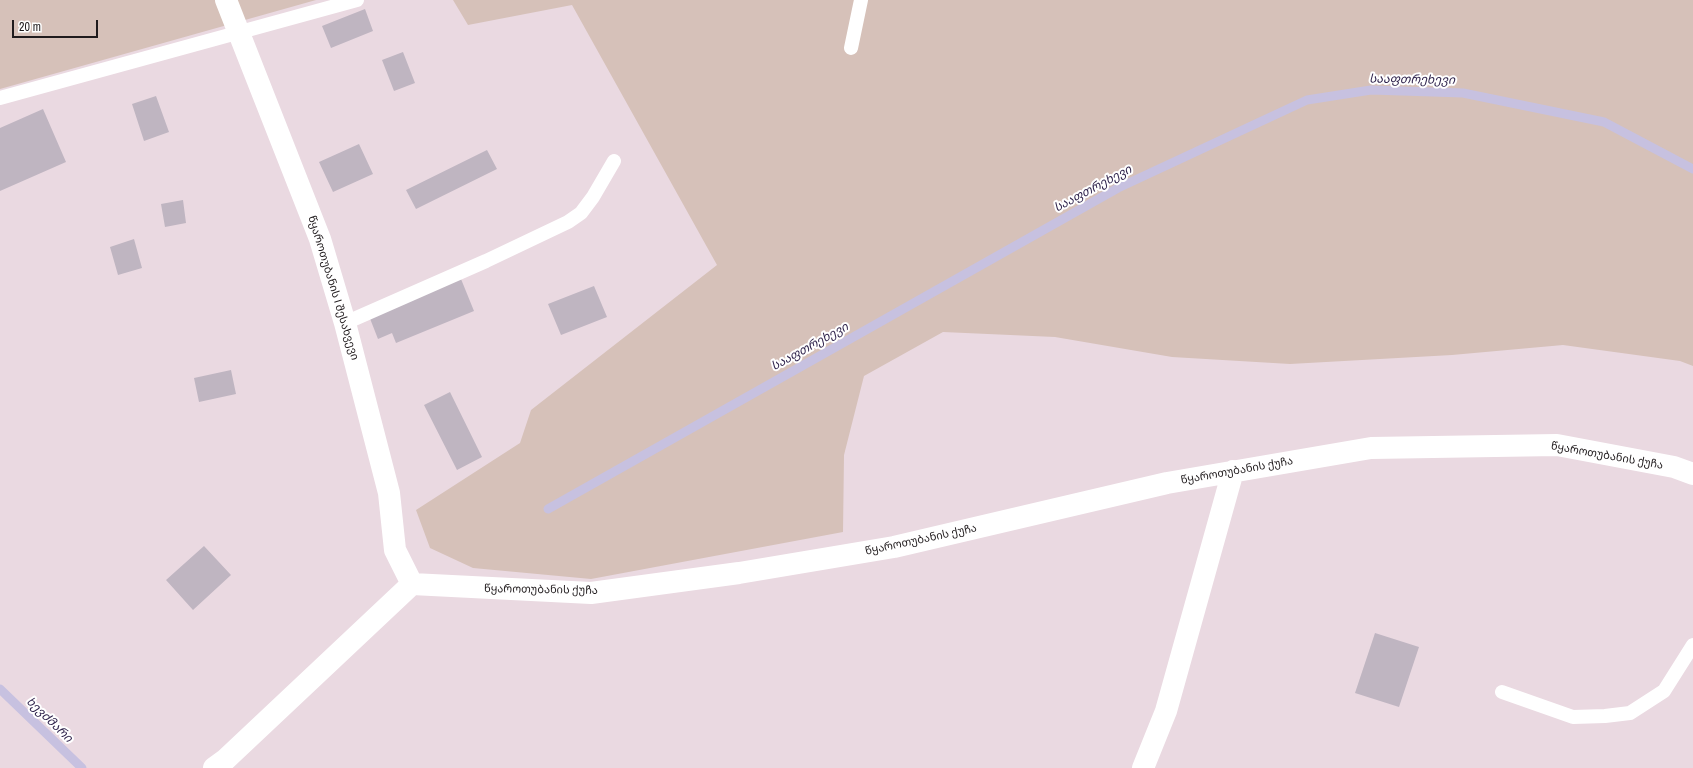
<!DOCTYPE html>
<html>
<head>
<meta charset="utf-8">
<style>
  body { margin:0 }
  #map { position:relative; width:1693px; height:768px; overflow:hidden; background:#ead9e1; font-family:"Archivo Narrow",sans-serif }
  canvas { display:block }
  .scale { position:absolute; left:12px; top:20px; width:86px; height:18px; box-sizing:border-box; border:2px solid #201b1d; border-top:0; padding-left:5px; font-size:12px; line-height:14px; white-space:nowrap; color:#201b1d; -webkit-text-stroke:3px #fff; paint-order:stroke }
</style>
</head>
<body>
<div id="map">
<canvas width="1693" height="768"></canvas>
<div class="scale">20 m</div>
</div>
<script>
const g = document.querySelector('canvas').getContext('2d');
g.lineJoin = 'round';
function fill(path, color) { g.fillStyle = color; g.fill(path, 'evenodd'); }
const toPath = rows => new Path2D(rows.map(r => 'M' + r).join(''));
function trace(path, color, width, dash) { g.strokeStyle = color; g.lineWidth = width; g.lineCap = dash ? 'butt' : 'round'; g.setLineDash(dash || []); g.stroke(path); }
function label(font, color, halo, rows, align = 'center') {
  g.font = font + ' "Archivo Narrow","Noto Sans Georgian",sans-serif'; g.lineWidth = 4; g.setLineDash([]); g.textBaseline = 'middle'; g.strokeStyle = halo; g.fillStyle = color; for (const [text, x, y, turn = 0] of rows) {
    g.save(); g.translate(x, y); g.rotate((+turn || 0) * Math.PI / 180); g.textAlign = isNaN(turn) ? turn : align; if (halo) g.strokeText(text, 0, 0); g.fillText(text, 0, 0); g.restore();
  }
}
fill(toPath([
  [0,0,316,0,0,89],
  [453,0,1693,0,1693,366,1680,361,1563,345,1452,355,1290,364,1172,357,1055,337,943,332,864,376,844,455,843,532,591,579,473,568,430,548,416,510,520,443,531,410,717,265,572,5,468,25]
]), '#d6c1b9');
trace(toPath([
  [548,509,1118,188,1307,100,1371,90,1463,93,1604,122,1693,169],
  [0,689,82,768]
]), '#c7c1e0', 9);
fill(toPath([
  [365,9,373,31,331,48,322,26],
  [403,52,415,83,394,91,382,60],
  [156,96,169,132,144,141,132,104],
  [43,109,66,162,0,191,0,128],
  [359,144,373,174,333,192,319,162],
  [487,150,497,169,416,209,406,190],
  [183,200,186,223,165,227,161,204],
  [134,239,142,268,118,275,110,247],
  [461,279,474,311,396,343,392,333,378,339,369,316],
  [594,286,607,317,561,335,548,304],
  [231,370,236,394,199,402,194,378],
  [450,392,482,457,457,470,424,405],
  [204,546,231,575,193,610,166,580],
  [1375,633,1419,647,1399,707,1355,693]
]), '#bfb5c1');
trace(toPath([
  [851,48,861,0],
  [0,98,357,0],
  [345,323,486,261,568,222,581,213,593,197,614,161],
  [1502,692,1573,717,1605,716,1630,713,1664,691,1693,645]
]), '#fff', 14);
trace(toPath([
  [226,0,320,239,345,323,389,493,395,550,412,584],
  [214,768,225,760,412,584,591,593,739,573,894,547,1167,483,1371,448,1557,445,1674,467,1693,474],
  [1143,768,1166,711,1233,471]
]), '#fff', 22);
label('11px', '#201b1d', '#fff', [
  ["წყაროთუბანის I შესახვევი",333,288,73],
  ["წყაროთუბანის ქუჩა",1607,456,10],
  ["წყაროთუბანის ქუჩა",1237,471,-10],
  ["წყაროთუბანის ქუჩა",921,540,-12],
  ["წყაროთუბანის ქუჩა",541,590,1]
]);
label('italic 12px', '#2e224b', '#fff', [
  ["სააფთრეხევი",1412,80,1],
  ["სააფთრეხევი",1093,189,-28],
  ["სააფთრეხევი",810,347,-29],
  ["ხევძმარი",49,720,44]
]);
</script>
</body>
</html>
